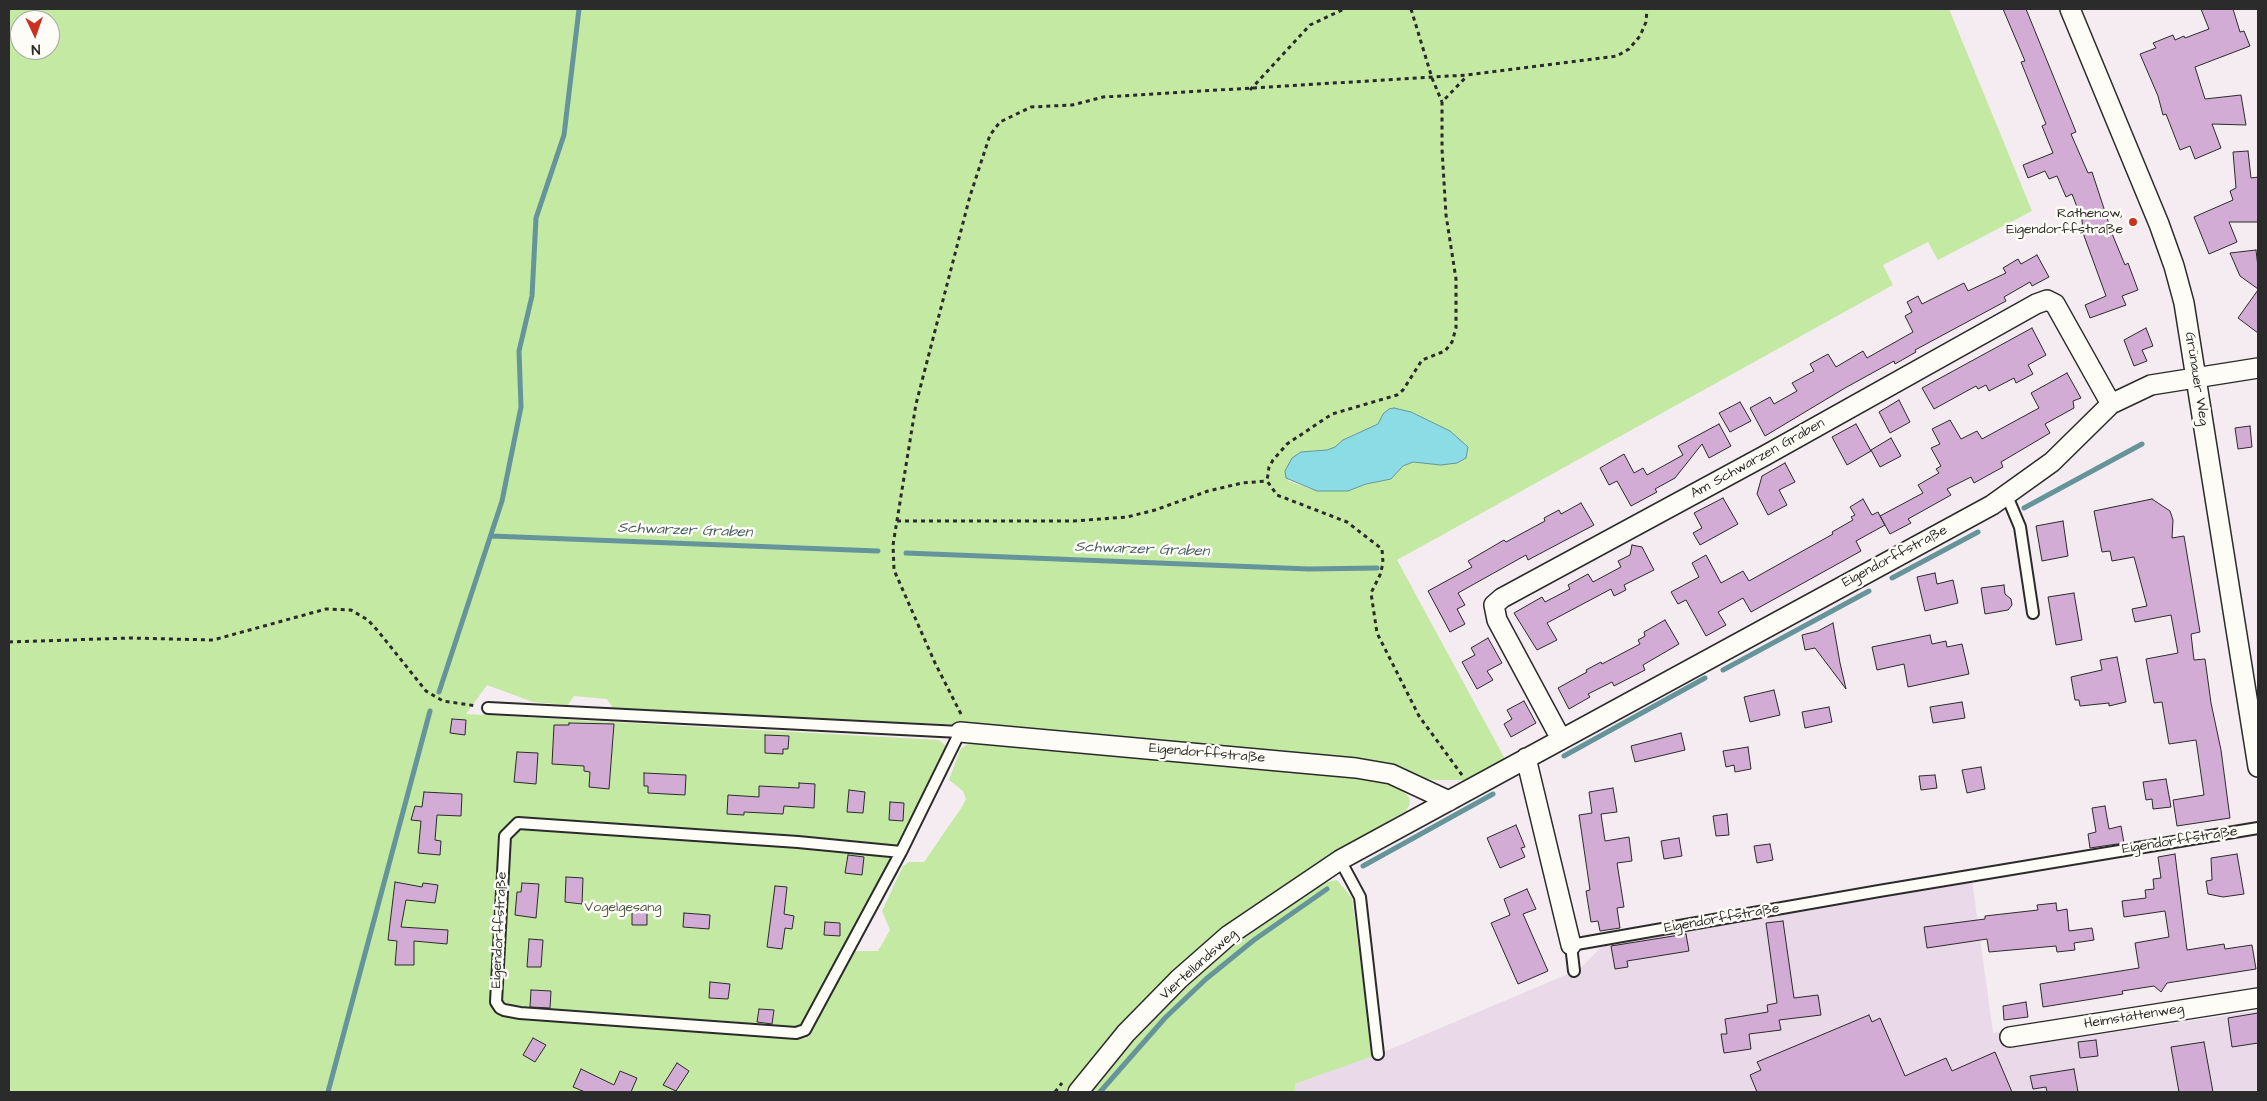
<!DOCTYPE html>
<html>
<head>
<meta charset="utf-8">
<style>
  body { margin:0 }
  #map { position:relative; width:2267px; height:1101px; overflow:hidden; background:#f4ecf0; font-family:"Architects Daughter",sans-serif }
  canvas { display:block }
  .frame { position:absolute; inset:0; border:10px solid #2b2b2b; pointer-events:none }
  .north { position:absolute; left:10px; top:10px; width:50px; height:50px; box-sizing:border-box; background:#fdfcf7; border:1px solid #a9a8a5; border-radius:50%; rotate:177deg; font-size:14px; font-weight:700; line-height:20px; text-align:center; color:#2b2b2b }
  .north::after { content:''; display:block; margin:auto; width:18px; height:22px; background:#c8321e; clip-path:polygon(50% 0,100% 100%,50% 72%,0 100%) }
</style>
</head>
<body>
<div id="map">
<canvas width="2267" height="1101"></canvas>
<div class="frame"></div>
<div class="north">N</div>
</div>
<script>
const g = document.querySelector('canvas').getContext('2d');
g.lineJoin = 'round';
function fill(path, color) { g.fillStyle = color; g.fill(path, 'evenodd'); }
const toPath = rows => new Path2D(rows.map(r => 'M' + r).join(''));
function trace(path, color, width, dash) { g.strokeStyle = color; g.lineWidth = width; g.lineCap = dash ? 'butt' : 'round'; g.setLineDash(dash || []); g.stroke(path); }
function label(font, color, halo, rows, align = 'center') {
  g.font = font + ' "Architects Daughter",sans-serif'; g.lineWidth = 5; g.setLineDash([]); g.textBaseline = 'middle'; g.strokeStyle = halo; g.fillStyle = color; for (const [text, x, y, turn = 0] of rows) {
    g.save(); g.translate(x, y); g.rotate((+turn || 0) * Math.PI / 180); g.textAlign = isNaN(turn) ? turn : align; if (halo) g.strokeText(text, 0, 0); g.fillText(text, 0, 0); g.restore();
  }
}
fill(toPath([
  [1972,880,1993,1033,2009,1031,2012,1047,2258,1011,2258,1092,1296,1092,1295,1084,1386,1051,1580,969,1601,947]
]), '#ead9e8');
fill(toPath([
  [9,9,1949,9,2032,211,1938,260,1928,242,1883,265,1893,285,1397,560,1505,759,1468,780,1433,780,1417,776,968,725,614,710,607,699,574,696,568,705,533,702,487,685,466,714,939,740,947,747,894,858,796,1037,806,1039,855,951,878,951,890,930,882,911,903,866,909,862,924,862,962,807,966,799,963,791,949,780,960,750,970,742,1369,778,1400,788,1409,797,1410,804,1406,811,1324,858,1227,926,1201,947,1142,1002,1091,1059,1066,1092,9,1092],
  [20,20,50,20,50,50,20,50],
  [1411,412,1450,431,1468,447,1466,458,1441,465,1413,462,1403,466,1391,479,1366,484,1348,491,1317,491,1288,481,1301,452,1328,450,1336,447,1343,440,1378,424,1383,414],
  [1337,880,1352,898,1373,1056,1295,1084,1296,1092,1090,1092,1134,1039,1211,963,1237,943,1323,883]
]), '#c3e9a3');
const water = toPath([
  [1394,408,1411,412,1450,431,1468,447,1466,458,1457,463,1441,465,1413,462,1403,466,1391,479,1366,484,1348,491,1317,491,1286,478,1285,471,1292,458,1301,452,1327,450,1335,447,1343,440,1378,424,1383,414,1389,409,1394,408]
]);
fill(water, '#8bdce5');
trace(water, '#65959b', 1);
trace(toPath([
  [2024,508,2142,444],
  [491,536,878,551],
  [906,553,1309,569,1377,568],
  [1892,578,1978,532],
  [1723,670,1869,591],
  [439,692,502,501,521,407,519,351,532,296,536,218,564,135,579,9],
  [1564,756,1705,678],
  [1363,866,1493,794],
  [328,1092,430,711],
  [1100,1092,1165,1018,1206,979,1254,940,1327,889]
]), '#65959b', 5);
const building = toPath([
  [2003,9,2026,9,2076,132,2071,134,2088,173,2092,172,2113,236,2125,265,2128,263,2138,290,2122,296,2126,305,2090,318,2085,305,2106,296,2083,233,2082,220,2072,194,2066,197,2057,176,2049,179,2045,171,2028,178,2023,165,2053,153,2042,126,2046,124,2021,62,2025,61,2003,9],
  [2201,9,2233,9,2240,32,2244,31,2250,46,2195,67,2205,99,2241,95,2246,125,2212,124,2221,148,2195,159,2190,146,2180,150,2166,114,2163,115,2158,96,2140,54,2156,48,2153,43,2173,35,2175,40,2184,36,2185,38,2209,29,2201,9],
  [2248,151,2251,178,2258,177,2258,222,2229,222,2237,242,2209,254,2194,217,2233,200,2230,191,2236,188,2233,152,2248,151],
  [2256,250,2258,267,2258,289,2240,276,2230,253,2256,250],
  [2037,255,2049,277,2032,286,2030,282,2004,297,2006,301,1915,350,1916,352,1895,364,1894,361,1845,388,1765,436,1750,408,1770,397,1774,404,1797,391,1792,383,1814,371,1810,364,1828,354,1836,367,1863,351,1867,358,1913,332,1905,316,1912,312,1907,302,1918,296,1922,304,1964,283,1968,291,2006,273,2003,268,2018,259,2021,264,2037,255],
  [2258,290,2258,333,2238,318,2258,290],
  [2032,328,2046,355,2028,365,2033,374,2016,383,2014,378,1989,391,1986,385,1978,389,1976,386,1934,409,1922,388,2032,328],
  [2146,328,2153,346,2142,350,2147,361,2134,366,2124,340,2146,328],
  [2067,373,2081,398,2073,401,2074,408,2045,424,2050,433,2001,462,2003,467,1974,483,1971,477,1947,489,1951,495,1908,519,1911,523,1890,534,1880,516,1923,493,1918,485,1939,473,1936,469,1941,466,1931,448,1940,444,1932,429,1950,420,1961,439,1977,431,1982,439,2039,408,2031,393,2067,373],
  [1899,400,1910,422,1890,433,1879,412,1899,400],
  [1740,402,1751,421,1730,432,1719,413,1740,402],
  [1719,424,1731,446,1709,458,1702,444,1675,478,1655,489,1657,492,1631,506,1617,481,1609,485,1600,468,1624,454,1634,473,1643,468,1647,475,1683,455,1678,446,1719,424],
  [1856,424,1871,451,1847,465,1832,437,1856,424],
  [2250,426,2252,447,2238,449,2235,428,2250,426],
  [1891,438,1901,456,1880,467,1871,450,1891,438],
  [1785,463,1795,482,1779,490,1787,505,1768,515,1757,494,1762,476,1785,463],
  [1723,498,1738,524,1700,545,1693,533,1702,528,1694,513,1723,498],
  [1863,499,1872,515,1878,512,1885,525,1856,541,1861,551,1751,612,1743,598,1718,612,1726,625,1706,636,1686,600,1678,604,1671,592,1699,577,1692,563,1706,555,1721,583,1743,571,1749,581,1833,534,1832,532,1853,520,1851,517,1855,515,1850,507,1863,499],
  [2152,499,2170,511,2173,520,2172,538,2184,536,2200,632,2191,634,2194,660,2205,659,2211,703,2221,750,2230,818,2177,826,2173,800,2204,795,2196,740,2169,744,2162,702,2154,703,2146,659,2178,653,2171,615,2135,622,2132,609,2147,606,2134,557,2112,561,2110,551,2102,552,2094,511,2152,499],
  [1581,503,1594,525,1528,560,1526,555,1458,593,1465,605,1457,609,1465,624,1450,632,1428,591,1472,567,1468,561,1504,540,1506,542,1545,521,1544,518,1559,510,1561,514,1581,503],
  [2063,521,2068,556,2042,561,2036,526,2063,521],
  [1632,545,1642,547,1654,570,1624,585,1626,590,1614,596,1611,589,1547,623,1557,640,1537,650,1514,613,1542,597,1545,602,1570,589,1568,585,1588,574,1593,582,1621,567,1618,561,1630,555,1632,545],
  [1935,573,1937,584,1953,580,1958,603,1925,611,1917,577,1935,573],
  [2004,585,2005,594,2011,599,2012,605,2008,610,1985,614,1981,588,2004,585],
  [2074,593,2082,640,2056,645,2048,597,2074,593],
  [1665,620,1679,644,1643,665,1645,670,1614,686,1612,682,1588,694,1590,697,1569,709,1558,688,1587,672,1586,670,1601,662,1602,664,1640,644,1638,640,1645,636,1644,632,1665,620],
  [1833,623,1840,663,1846,689,1815,648,1805,650,1802,635,1818,631,1833,623],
  [1930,635,1932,644,1946,641,1947,647,1962,644,1969,674,1908,687,1904,664,1877,670,1872,647,1930,635],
  [1488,638,1502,663,1487,671,1493,680,1477,689,1462,662,1475,655,1471,648,1488,638],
  [2117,657,2126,702,2109,706,2109,703,2080,706,2079,700,2075,700,2071,677,2102,670,2100,660,2117,657],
  [1774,690,1780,715,1750,722,1744,697,1774,690],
  [1524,701,1536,723,1511,737,1504,724,1512,719,1507,710,1524,701],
  [1962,702,1965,718,1933,723,1930,707,1962,702],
  [1829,707,1832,722,1805,728,1802,712,1829,707],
  [452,719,466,720,465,735,450,733,452,719],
  [569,723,614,724,609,789,589,787,590,772,584,771,584,766,552,764,554,725,569,725,569,723],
  [1681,733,1685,750,1635,762,1631,746,1681,733],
  [765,735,789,736,788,749,783,749,783,754,765,753,765,735],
  [1748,747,1751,769,1735,772,1734,765,1726,767,1723,751,1748,747],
  [517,752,538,753,536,784,514,782,517,752],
  [1981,767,1985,789,1967,793,1962,770,1981,767],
  [644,773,686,775,685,795,648,793,648,786,644,786,644,773],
  [1935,775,1937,788,1921,790,1919,776,1935,775],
  [2166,779,2171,807,2153,809,2152,799,2146,800,2143,782,2166,779],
  [799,783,815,784,814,808,784,806,783,814,744,812,744,815,727,814,728,795,759,797,759,786,799,788,799,783],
  [1613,788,1617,812,1601,814,1605,841,1629,837,1632,861,1617,863,1624,907,1617,908,1620,928,1600,931,1598,921,1591,922,1586,891,1590,890,1579,815,1592,813,1589,792,1613,788],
  [849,790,865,792,863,813,847,812,849,790],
  [424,792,462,794,461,816,437,815,435,840,441,841,440,855,418,853,421,821,411,820,415,806,422,807,424,792],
  [890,802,904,803,903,821,889,820,890,802],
  [2105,806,2109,829,2121,826,2124,843,2090,848,2088,834,2096,832,2092,808,2105,806],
  [1727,814,1729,835,1716,836,1713,816,1727,814],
  [1516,825,1525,847,1521,848,1525,857,1500,868,1487,838,1516,825],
  [1679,838,1682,856,1664,859,1661,841,1679,838],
  [1770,844,1773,860,1757,863,1754,846,1770,844],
  [2175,854,2187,950,2224,944,2225,949,2252,945,2256,969,2167,983,2161,992,2154,986,2122,991,2123,994,2043,1007,2040,984,2139,968,2135,943,2169,937,2165,911,2124,917,2122,901,2146,898,2145,890,2154,889,2153,879,2161,878,2158,857,2175,854],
  [2237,854,2244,894,2223,897,2208,894,2206,881,2212,880,2211,858,2237,854],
  [848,855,864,857,862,875,845,873,848,855],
  [566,877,583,878,582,904,565,902,566,877],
  [395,882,422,887,423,883,438,885,435,903,406,900,401,927,448,930,447,944,414,941,414,965,395,965,397,941,388,940,395,882],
  [522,883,539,884,536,918,515,915,517,892,521,892,522,883],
  [775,886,787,887,784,914,794,916,792,929,785,928,782,949,767,947,775,886],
  [1527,889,1536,909,1523,914,1548,971,1518,984,1491,923,1510,915,1504,899,1527,889],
  [2056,903,2057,911,2067,909,2069,931,2092,928,2094,940,2074,943,2075,950,2057,952,2056,946,1989,952,1987,939,1927,948,1924,927,1985,919,1985,916,2038,910,2037,905,2056,903],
  [632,907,647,907,647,925,632,925,632,907],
  [684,913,710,915,709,929,683,927,684,913],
  [1783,921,1794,998,1818,995,1821,1015,1779,1020,1781,1030,1749,1034,1751,1049,1724,1053,1721,1034,1727,1034,1725,1019,1768,1012,1767,1005,1777,1003,1766,923,1783,921],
  [825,922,840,923,840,936,824,935,825,922],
  [1686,934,1689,951,1627,961,1628,967,1615,969,1611,946,1686,934],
  [529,939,543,940,541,967,527,967,529,939],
  [710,982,730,984,728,999,709,998,710,982],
  [531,990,551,991,550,1008,530,1007,531,990],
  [2026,1002,2028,1017,2004,1020,2003,1006,2026,1002],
  [759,1009,774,1010,772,1024,757,1022,759,1009],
  [2258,1013,2258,1043,2232,1047,2228,1018,2258,1013],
  [1869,1015,1872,1022,1880,1018,1905,1076,1946,1058,1952,1071,1995,1052,2012,1092,1757,1092,1750,1075,1761,1070,1757,1062,1869,1015],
  [533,1038,546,1045,535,1062,523,1055,533,1038],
  [2096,1040,2098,1056,2080,1058,2078,1042,2096,1040],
  [2204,1042,2213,1092,2179,1092,2171,1047,2204,1042],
  [677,1063,689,1071,676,1091,663,1085,677,1063],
  [581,1069,614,1085,620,1071,637,1078,631,1092,585,1092,573,1087,581,1069],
  [2074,1069,2078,1092,2047,1092,2046,1087,2033,1089,2030,1076,2074,1069]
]);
fill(building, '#d2acd4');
trace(building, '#2b2b2b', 1);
const service = toPath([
  [2007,496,2020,527,2033,613],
  [488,708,960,732,901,852,805,1030,796,1033,520,1013,504,1010,500,1008,496,1002,505,836,518,823,798,842,901,852],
  [1340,860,1360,897,1378,1054],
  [1574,971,1571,945,1879,891,2258,828]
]);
const minor = toPath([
  [2070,9,2159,224,2174,266,2184,303,2258,767],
  [960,732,1356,768,1391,774,1449,801],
  [1561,739,1497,620,1494,605,1502,598,1766,455,2036,304,2047,300,2055,304,2111,404],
  [1526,758,1571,945],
  [2010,1037,2258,998],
  [1078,1092,1126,1033,1179,979,1229,935,1340,860,1992,505,2052,462,2111,404,2151,385,2258,368]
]);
trace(service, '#2b2b2b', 14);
trace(minor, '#2b2b2b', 22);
trace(toPath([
  [1411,9,1432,78,1442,102],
  [1250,90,1310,25,1344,9],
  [897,521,1074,521,1127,517,1155,510,1208,491,1242,483,1267,481],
  [9,642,130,638,213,640,326,609,351,610,368,620,378,631,426,691,443,701,477,706],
  [961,714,935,663,894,570,893,545,916,404,970,196,990,135,1000,122,1031,107,1072,105,1103,97,1467,75,1617,56,1629,49,1640,36,1646,22,1647,9],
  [1462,775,1419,716,1377,633,1371,593,1380,575,1383,563,1382,549,1347,522,1277,495,1267,481,1269,467,1273,460,1287,444,1332,414,1397,395,1403,390,1422,360,1445,351,1452,342,1456,328,1456,279,1446,215,1442,149,1442,102,1467,76],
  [1055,1092,1062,1083]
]), '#2b2b2b', 3, [4, 4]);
trace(service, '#fdfcf7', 10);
trace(minor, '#fdfcf7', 19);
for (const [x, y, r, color] of [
  [2133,222,5,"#c8321e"]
]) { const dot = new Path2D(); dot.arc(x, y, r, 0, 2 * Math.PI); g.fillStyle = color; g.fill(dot); trace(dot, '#fdfcf7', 2); }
label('14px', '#2b2b2b', '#fdfcf7', [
  ["Rathenow,",2123,214],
  ["Eigendorffstraße",2123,230]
], 'right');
label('14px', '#2b2b2b', '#fdfcf7', [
  ["Grünauer Weg",2196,379,81],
  ["Am Schwarzen Graben",1758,459,-29],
  ["Eigendorffstraße",1895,557,-28],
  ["Eigendorffstraße",1207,754,5],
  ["Eigendorffstraße",2180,841,-9],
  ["Eigendorffstraße",1722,919,-10],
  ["Eigendorffstraße",500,930,-87],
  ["Viertellandsweg",1199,965,-42],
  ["Heimstättenweg",2134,1017,-9]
]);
label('14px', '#515a49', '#fdfcf7', [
  ["Vogelgesang",623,908]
]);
label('italic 15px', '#486063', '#fdfcf7', [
  ["Schwarzer Graben",685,531,2],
  ["Schwarzer Graben",1142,550,2]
]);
</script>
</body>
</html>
